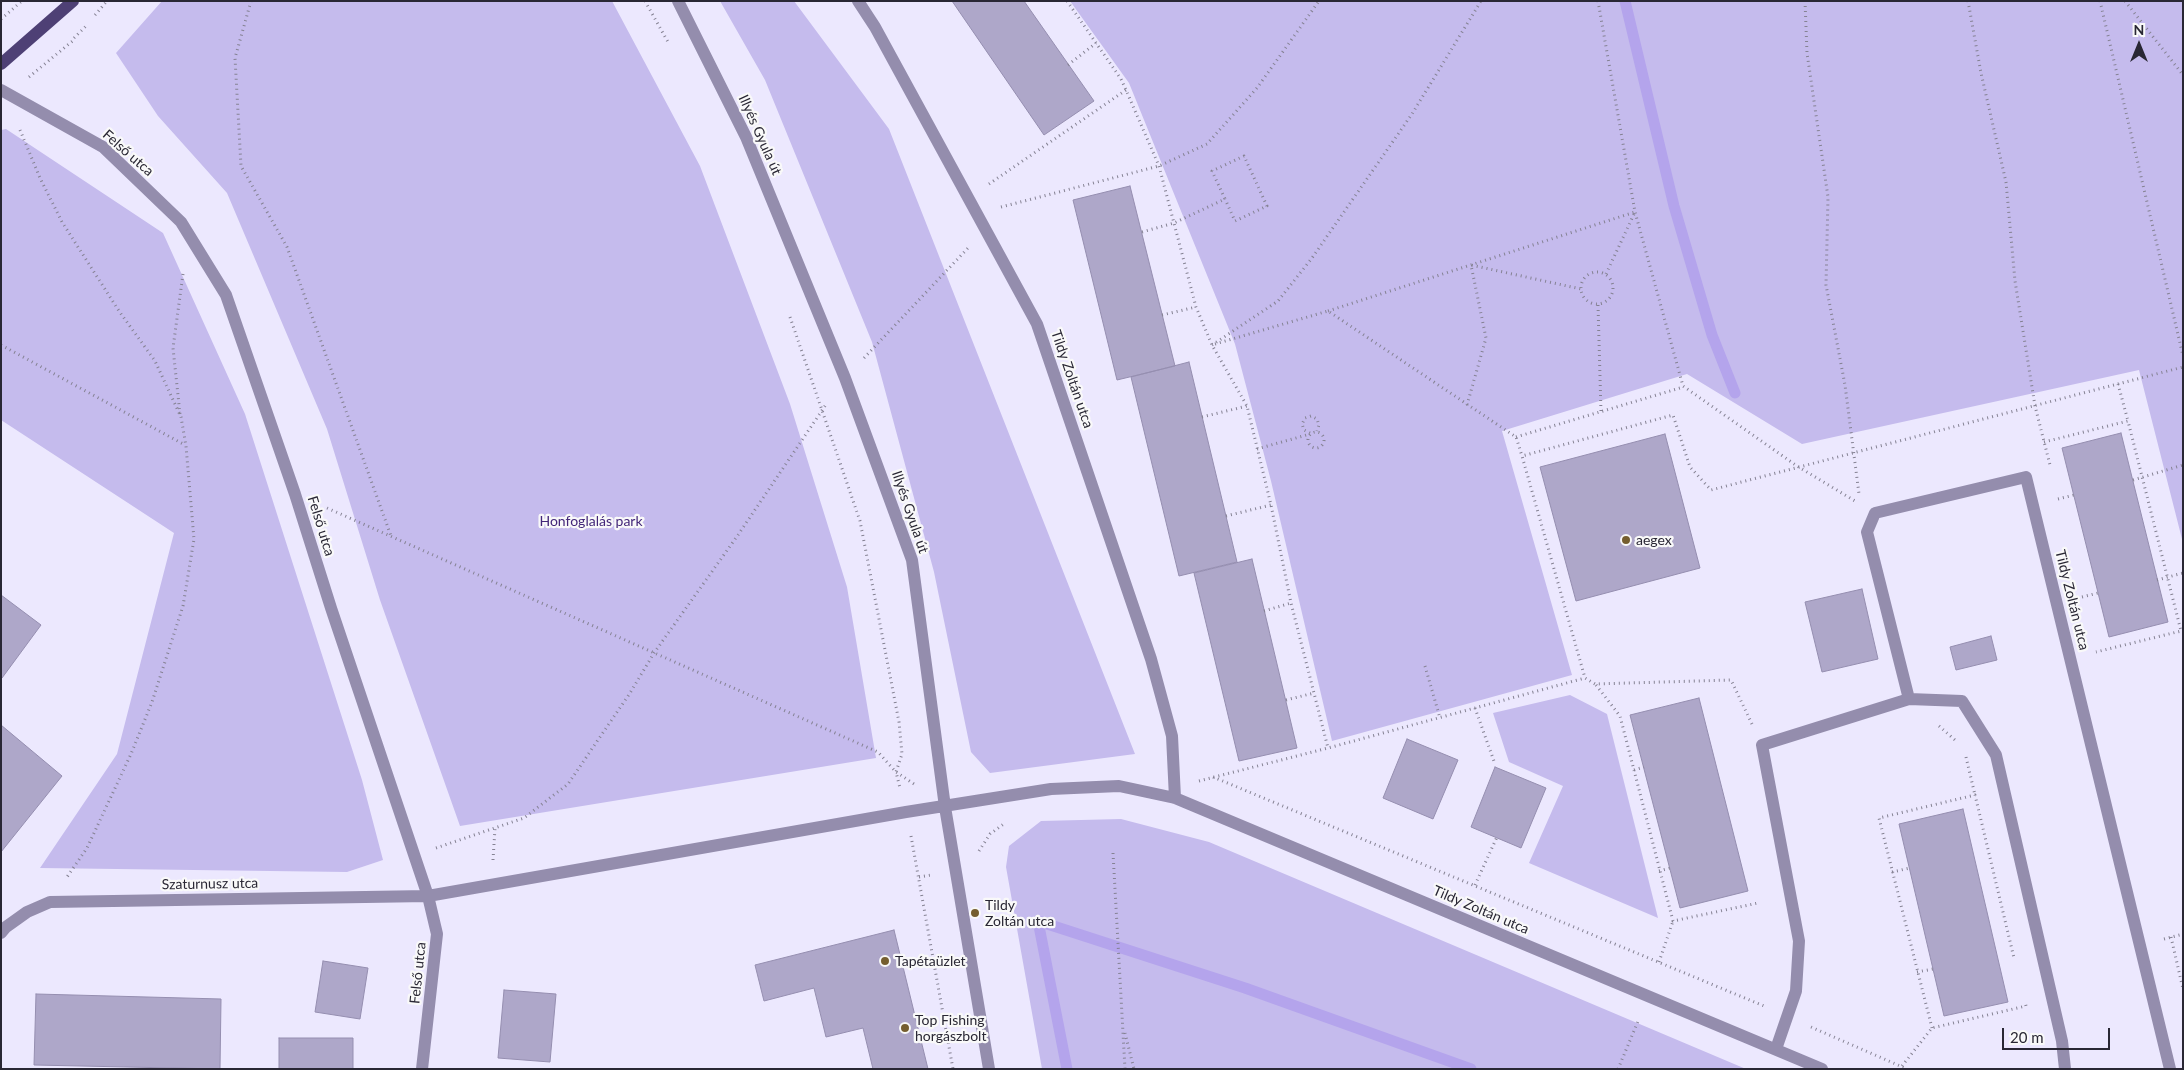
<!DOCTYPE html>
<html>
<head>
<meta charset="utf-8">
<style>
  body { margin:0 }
  #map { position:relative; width:2184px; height:1070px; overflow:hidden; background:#ece8fe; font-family:Lato,sans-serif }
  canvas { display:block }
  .frame { position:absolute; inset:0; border:2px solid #292734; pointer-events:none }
  .north { position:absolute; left:2114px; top:20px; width:50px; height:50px; -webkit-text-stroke:4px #f9f9f9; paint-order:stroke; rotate:0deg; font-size:14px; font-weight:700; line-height:20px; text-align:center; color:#292734 }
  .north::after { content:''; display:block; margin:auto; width:18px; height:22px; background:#292734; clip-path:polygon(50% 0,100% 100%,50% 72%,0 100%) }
  .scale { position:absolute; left:2002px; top:1028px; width:108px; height:22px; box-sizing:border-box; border:2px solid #292734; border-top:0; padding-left:6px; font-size:15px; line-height:18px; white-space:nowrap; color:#292734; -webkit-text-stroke:4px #f9f9f9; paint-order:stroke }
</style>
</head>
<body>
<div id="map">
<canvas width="2184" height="1070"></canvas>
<div class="frame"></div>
<div class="north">N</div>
<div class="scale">20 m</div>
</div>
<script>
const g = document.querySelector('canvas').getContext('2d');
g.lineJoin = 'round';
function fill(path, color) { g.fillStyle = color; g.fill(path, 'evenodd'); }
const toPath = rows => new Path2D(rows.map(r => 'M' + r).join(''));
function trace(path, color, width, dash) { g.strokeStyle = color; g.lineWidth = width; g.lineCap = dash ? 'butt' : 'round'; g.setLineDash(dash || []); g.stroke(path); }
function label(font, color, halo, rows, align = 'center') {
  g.font = font + ' Lato,sans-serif'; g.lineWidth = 4.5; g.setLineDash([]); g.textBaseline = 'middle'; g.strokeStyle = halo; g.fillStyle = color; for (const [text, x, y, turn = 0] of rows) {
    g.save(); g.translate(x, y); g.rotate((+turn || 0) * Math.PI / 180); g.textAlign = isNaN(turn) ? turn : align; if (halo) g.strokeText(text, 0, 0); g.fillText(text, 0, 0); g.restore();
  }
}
fill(toPath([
  [162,1,612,1,700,166,790,404,847,587,876,758,460,826,380,600,327,429,227,193,158,116,116,53],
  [720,1,794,1,889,129,1135,754,990,773,971,752,934,572,872,342,765,80],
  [1070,1,2183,1,2183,543,2139,370,1802,444,1687,374,1502,431,1572,675,1332,741,1271,481,1235,344,1129,83],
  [6,129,163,233,245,414,362,780,383,860,347,872,40,868,117,754,174,533,1,420,1,130],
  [1570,695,1607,714,1658,918,1529,863,1563,786,1509,762,1493,713],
  [1121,819,1209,842,1746,1069,1042,1069,1006,867,1009,846,1041,821]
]), '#c5bbed');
trace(toPath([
  [1625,1,1674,206,1712,335,1735,393],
  [1067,1069,1038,921,1245,988,1471,1069]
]), '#b4a4ec', 11);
const building = toPath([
  [952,1,1024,1,1094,101,1044,135,952,1],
  [1130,186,1175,366,1117,380,1073,200,1130,186],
  [1189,362,1237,562,1179,576,1131,377,1189,362],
  [2121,433,2168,622,2109,637,2062,448,2121,433],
  [1665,434,1700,568,1576,601,1540,467,1665,434],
  [1252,559,1297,748,1239,761,1194,573,1252,559],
  [1862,589,1878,659,1822,672,1805,602,1862,589],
  [1,595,41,625,2,678,1,677,1,595],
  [1991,636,1997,660,1956,670,1950,647,1991,636],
  [1699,698,1748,891,1680,908,1630,715,1699,698],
  [1,725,62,776,1,852,1,725],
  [1407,739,1458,760,1433,819,1383,798,1407,739],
  [1495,767,1546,788,1521,848,1471,827,1495,767],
  [1963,809,2008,1002,1944,1016,1899,824,1963,809],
  [894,930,928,1069,873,1069,863,1028,826,1037,814,988,764,1001,755,965,894,930],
  [323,961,368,968,360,1019,315,1012,323,961],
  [504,990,556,994,550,1062,498,1058,504,990],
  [36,994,221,999,220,1069,34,1065,36,994],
  [279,1038,353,1038,353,1069,279,1069,279,1038]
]);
fill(building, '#aea7c9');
trace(building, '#958eb0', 1);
trace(toPath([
  [251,1,235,58,241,166,287,247,391,536],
  [645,1,668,42],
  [1067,1,1121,79,1126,90,1159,166,1196,307,1212,345,1247,406,1271,505,1291,603,1328,748],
  [1598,1,1635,212,1683,386,1797,466,1855,501],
  [1805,1,1807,53,1828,197,1826,285,1845,385,1859,494],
  [1968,1,1981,73,2006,182,2015,281,2035,406,2050,465],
  [2100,1,2183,356],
  [2125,1,2183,75],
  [95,15,107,1],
  [1,19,22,1],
  [74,38,88,24],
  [1068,65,1096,43],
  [29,77,75,39],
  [20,130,40,178,62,222,119,311,155,361,181,417,186,446,194,539,183,606,152,702,131,754,87,848,67,877],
  [989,184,1126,90],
  [1001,207,1159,166,1207,144,1257,88,1319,1],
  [1142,232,1174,223,1225,199,1212,171,1244,156,1267,206,1235,221,1225,199],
  '1581 288a16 16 0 1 1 32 0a16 16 0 1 1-32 0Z',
  [1598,305,1601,412],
  [1328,311,1635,212,1606,274],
  [1162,315,1196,307],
  [790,317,860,521,899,722,902,754,896,772,900,788],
  [1215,344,1328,311,1516,437,1522,456],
  [1,345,185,445],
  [1212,345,1278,301,1312,258,1412,114,1481,1],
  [864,358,968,248],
  [2118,384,2128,421],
  [1467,405,1486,338,1471,265,1581,289],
  [180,414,173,348,183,274],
  [1202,417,1247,406],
  '1308 440a8 8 0 1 1 16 0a8 8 0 1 1-16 0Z',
  [1310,433,1304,430,1302,424,1305,418,1311,416,1317,419,1319,425,1317,431],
  [1516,437,1680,388],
  [2044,442,2128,421,2181,631,2096,652],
  [1257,449,1310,434],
  [2133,480,2183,465],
  [2058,499,2074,495],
  [327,508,878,752,896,772,914,784],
  [1226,516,1271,505],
  [2157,580,2183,573],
  [2082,597,2098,593],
  [1264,611,1291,603],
  [1425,666,1440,718],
  [1596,685,1620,716,1673,921,1758,903],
  [1286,700,1314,693],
  [1475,708,1495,764],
  [1752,724,1731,680,1595,684,1585,678,1522,456,1673,415,1690,467,1711,490,2183,367],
  [1939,726,1955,740],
  [1966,757,1975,795],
  [1634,770,1644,767],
  [1213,777,1764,1006],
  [1199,781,1328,748,1585,678],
  [911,836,953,1069],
  [436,848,524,818,568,784,630,693,654,653,738,535,827,403],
  [979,851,990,834,1005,823],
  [1113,853,1125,1069],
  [493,860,495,828],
  [1659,871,1670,868],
  [1892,872,1910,868],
  [919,877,931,875],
  [1475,885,1497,837],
  [2171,937,2183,989],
  [2164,939,2183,934],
  [1659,962,1673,921],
  [1917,972,1933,969],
  [1811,1027,1907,1069],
  [1932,1028,1879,818,1975,795,2014,958],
  [1125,1033,1134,1069],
  [1902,1066,1932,1028,2026,1006,2025,1002],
  [1618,1069,1639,1019]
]), '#858293', 3, [1, 4]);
trace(toPath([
  [678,1,746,137,845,378,912,560,945,807,989,1069],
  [858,1,875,27,1037,324,1151,659,1172,736,1175,798],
  [1,90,103,147,181,222,226,295,295,494,331,608,428,896,437,934,422,1069],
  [1909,699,1962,701,1996,755,2062,1041,2065,1069],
  [1,933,6,927,27,912,50,902,428,896,906,812,1051,789,1119,786,1175,798,1822,1069],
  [1776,1049,1796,991,1799,941,1762,745,1909,699,1867,532,1875,513,2026,477,2170,1069]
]), '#948dad', 12);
trace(toPath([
  [1,64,73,1]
]), '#4e4075', 12);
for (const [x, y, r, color] of [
  [1626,540,5,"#755e2f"],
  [975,913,5,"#755e2f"],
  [885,961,5,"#755e2f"],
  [905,1028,5,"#755e2f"]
]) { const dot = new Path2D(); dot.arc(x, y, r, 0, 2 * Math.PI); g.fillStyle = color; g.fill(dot); trace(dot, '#f9f9f9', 2); }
label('14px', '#292734', '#f9f9f9', [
  ["Illyés Gyula út",760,135,66],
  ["Felső utca",128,153,41],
  ["Tildy Zoltán utca",1072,379,71],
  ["Illyés Gyula út",910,512,71],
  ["Felső utca",321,526,73],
  ["Tildy Zoltán utca",2072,600,76],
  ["Szaturnusz utca",210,884,-1],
  ["Tildy Zoltán utca",1481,910,23],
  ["Felső utca",418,973,-84]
]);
label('14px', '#432779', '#f9f9f9', [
  ["Honfoglalás park",591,521]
]);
label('14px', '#292734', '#f9f9f9', [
  ["aegex",1636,540],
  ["Tildy",985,905],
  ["Zoltán utca",985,921],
  ["Tapétaüzlet",895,961],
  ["Top Fishing",915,1020],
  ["horgászbolt",915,1036]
], 'left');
</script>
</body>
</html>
